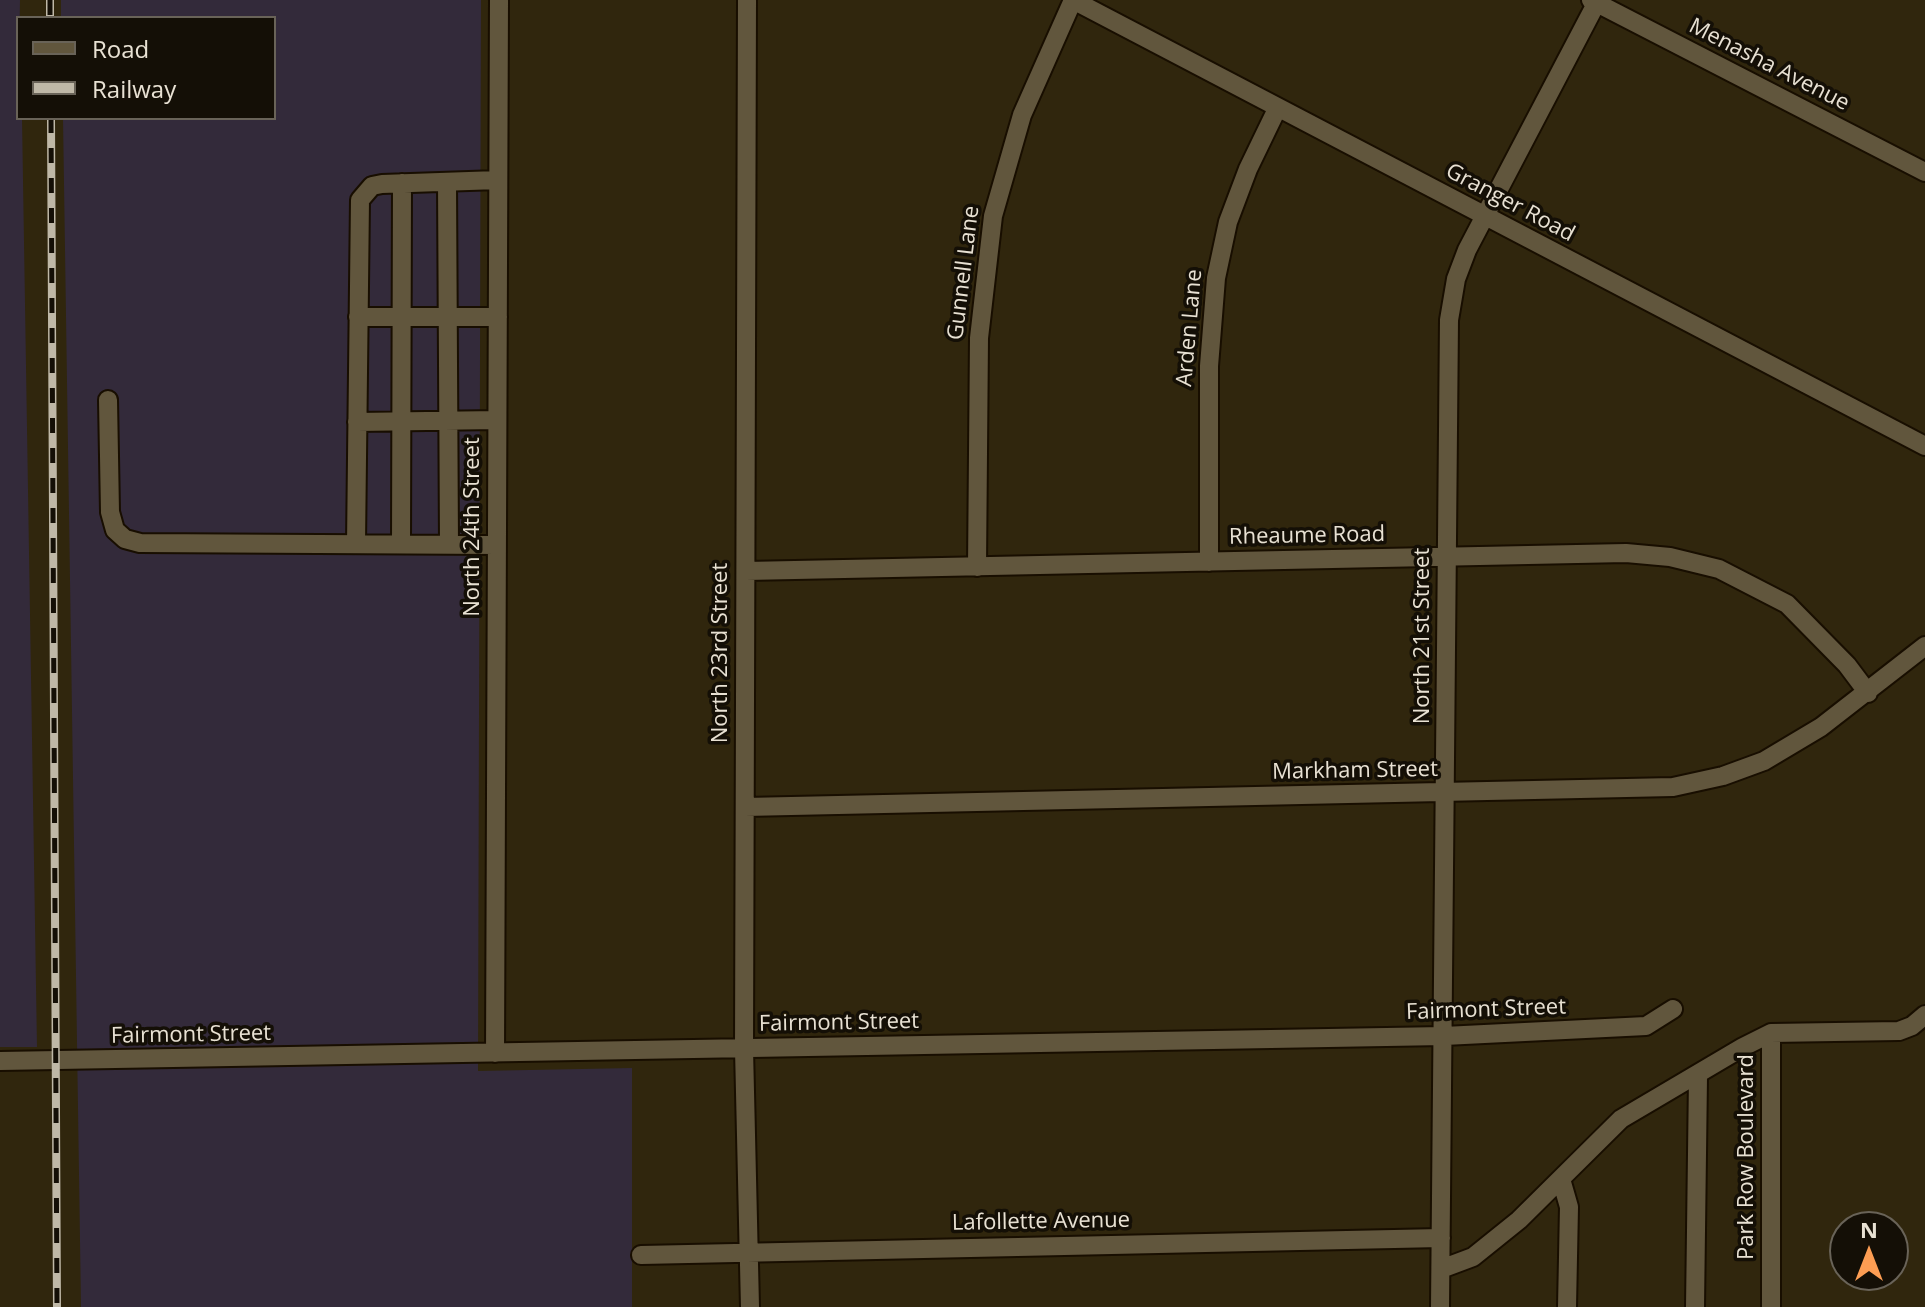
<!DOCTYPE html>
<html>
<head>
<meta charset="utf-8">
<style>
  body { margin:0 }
  #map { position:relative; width:1925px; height:1307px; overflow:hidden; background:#30260d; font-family:"Open Sans",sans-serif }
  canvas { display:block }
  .legend { position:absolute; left:16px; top:16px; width:260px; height:104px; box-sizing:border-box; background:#140f06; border:2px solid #696358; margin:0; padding:10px 14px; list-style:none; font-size:24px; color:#e8e1d3 }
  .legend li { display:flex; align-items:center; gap:16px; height:40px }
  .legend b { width:40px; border:2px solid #696358 }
  .north { position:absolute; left:1829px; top:1211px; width:80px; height:80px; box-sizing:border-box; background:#140f06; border:2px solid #696358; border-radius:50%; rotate:0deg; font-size:22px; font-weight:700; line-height:32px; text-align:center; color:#e8e1d3 }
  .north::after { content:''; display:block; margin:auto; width:28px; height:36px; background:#fc9d53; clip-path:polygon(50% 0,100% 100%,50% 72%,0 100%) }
</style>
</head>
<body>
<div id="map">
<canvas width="1925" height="1307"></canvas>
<ul class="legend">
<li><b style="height:10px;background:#61563d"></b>Road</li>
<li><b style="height:10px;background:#bfb8a7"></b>Railway</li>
</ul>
<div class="north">N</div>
</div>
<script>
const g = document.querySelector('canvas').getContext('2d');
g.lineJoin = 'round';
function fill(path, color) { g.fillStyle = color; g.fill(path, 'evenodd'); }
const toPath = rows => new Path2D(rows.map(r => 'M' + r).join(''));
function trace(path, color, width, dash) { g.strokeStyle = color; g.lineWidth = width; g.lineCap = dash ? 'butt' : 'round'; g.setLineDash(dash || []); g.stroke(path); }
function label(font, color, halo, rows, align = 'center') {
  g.font = font + ' "Open Sans",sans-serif'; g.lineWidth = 7; g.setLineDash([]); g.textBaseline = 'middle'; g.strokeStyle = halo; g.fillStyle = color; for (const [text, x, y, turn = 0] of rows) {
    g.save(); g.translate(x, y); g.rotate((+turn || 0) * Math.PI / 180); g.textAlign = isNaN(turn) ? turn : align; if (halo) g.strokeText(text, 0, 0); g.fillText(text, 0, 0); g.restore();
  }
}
fill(toPath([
  [0,0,20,0,18,118,22,118,37,1047,0,1047],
  [61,0,481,0,478,1071,632,1068,632,1307,81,1307,63,118,274,118,274,18,61,18]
]), '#332a3a');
const minor = toPath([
  [747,0,744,1049,750,1307],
  [1073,0,1925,446],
  [1591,0,1925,172],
  [447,182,449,544],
  [358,317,498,317],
  [108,400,110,512,115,530,125,539,140,543,497,545],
  [357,422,497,420],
  [356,544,360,200,372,186,382,184,498,180],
  [401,544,402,183],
  [1209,562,1209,366,1216,278,1228,222,1248,169,1277,109],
  [977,567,979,338,993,216,1022,115,1073,0],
  [746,571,1626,553,1670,557,1719,569,1787,604,1847,665,1868,693],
  [745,807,1673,787,1723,776,1764,761,1821,727,1925,646],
  [495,1053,499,0],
  [0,1061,1444,1036,1646,1026,1673,1009],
  [1561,1179,1569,1207,1567,1307],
  [641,1255,1441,1238],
  [1441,1269,1473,1257,1519,1220,1621,1119,1743,1047,1771,1033,1899,1031,1912,1026,1925,1015],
  [1440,1307,1449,320,1456,279,1467,250,1598,0],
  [1695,1307,1698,1077],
  [1771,1307,1771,1033]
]);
trace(minor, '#180e00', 22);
trace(minor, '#61563d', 18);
const rail = toPath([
  [50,0,50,18],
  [51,118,57,1307]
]);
trace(rail, '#bfb8a7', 8);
trace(rail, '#140f06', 5, [15]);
label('22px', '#e8e1d3', '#140f06', [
  ["Menasha Avenue",1769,65,27],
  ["Granger Road",1510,203,28],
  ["Gunnell Lane",964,273,-83],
  ["Arden Lane",1190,328,-85],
  ["North 24th Street",473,527,-90],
  ["Rheaume Road",1307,536,-1],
  ["North 21st Street",1423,636,-90],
  ["North 23rd Street",721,653,-90],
  ["Markham Street",1355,771,-1],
  ["Fairmont Street",1486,1010,-2],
  ["Fairmont Street",839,1023,-1],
  ["Fairmont Street",191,1035,-1],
  ["Park Row Boulevard",1747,1157,-90],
  ["Lafollette Avenue",1041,1222,-1]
]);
</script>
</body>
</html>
